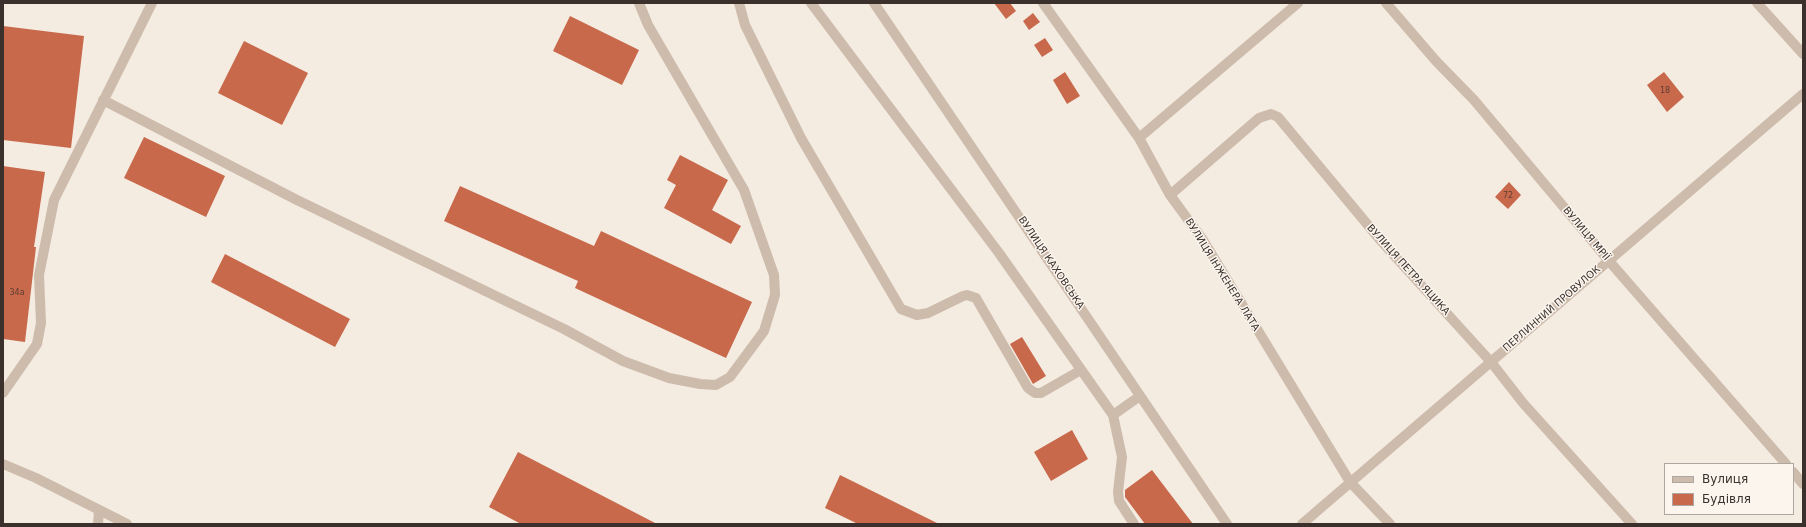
<!DOCTYPE html>
<html>
<head>
<meta charset="utf-8">
<style>
  body { margin:0 }
  #map { position:relative; width:1806px; height:527px; overflow:hidden; background:#f4ebe1; font-family:"DejaVu Sans",sans-serif }
  canvas { display:block }
  .frame { position:absolute; inset:0; border:4px solid #3b302b; pointer-events:none }
  .legend { position:absolute; left:1664px; top:463px; width:130px; height:52px; box-sizing:border-box; background:#fbf5ee; border:1px solid #aea6a0; margin:0; padding:5px 7px; list-style:none; font-size:12px; color:#3b302b }
  .legend li { display:flex; align-items:center; gap:8px; height:20px }
  .legend b { width:20px; border:1px solid #aea6a0 }
</style>
</head>
<body>
<div id="map">
<canvas width="1806" height="527"></canvas>
<div class="frame"></div>
<ul class="legend">
<li><b style="height:5px;background:#cdbbac"></b>Вулиця</li>
<li><b style="height:11px;background:#c8694b"></b>Будівля</li>
</ul>
</div>
<script>
const g = document.querySelector('canvas').getContext('2d');
g.lineJoin = 'round';
function fill(path, color) { g.fillStyle = color; g.fill(path, 'evenodd'); }
const toPath = rows => new Path2D(rows.map(r => 'M' + r).join(''));
function trace(path, color, width, dash) { g.strokeStyle = color; g.lineWidth = width; g.lineCap = dash ? 'butt' : 'round'; g.setLineDash(dash || []); g.stroke(path); }
function label(font, color, halo, rows, align = 'center') {
  g.font = font + ' "DejaVu Sans",sans-serif'; g.lineWidth = 3; g.setLineDash([]); g.textBaseline = 'middle'; g.strokeStyle = halo; g.fillStyle = color; for (const [text, x, y, turn = 0] of rows) {
    g.save(); g.translate(x, y); g.rotate((+turn || 0) * Math.PI / 180); g.textAlign = isNaN(turn) ? turn : align; if (halo) g.strokeText(text, 0, 0); g.fillText(text, 0, 0); g.restore();
  }
}
fill(toPath([
  [994,3,1010,3,1016,11,1006,19],
  [1033,13,1040,22,1029,30,1023,21],
  [570,16,639,50,622,85,553,51],
  [3,26,84,36,71,148,3,140],
  [1045,38,1053,50,1042,57,1034,45],
  [244,41,308,73,282,125,218,93],
  [1065,72,1080,96,1067,104,1053,80],
  [1664,72,1684,97,1667,112,1647,85],
  [144,137,225,176,206,217,124,178],
  [680,155,728,180,712,210,741,226,731,244,664,208,676,185,667,180],
  [3,166,45,172,34,247,36,247,25,342,3,339],
  [1509,182,1521,195,1508,209,1495,197],
  [460,186,594,246,601,231,752,302,726,358,575,288,578,281,444,221],
  [225,254,350,319,335,347,211,282],
  [1022,337,1046,376,1033,384,1010,344],
  [1072,430,1088,459,1051,481,1034,452],
  [518,452,657,524,521,524,489,507],
  [1152,470,1193,524,1145,524,1125,497,1125,490],
  [840,475,939,524,858,524,825,508]
]), '#c8694b');
trace(toPath([
  [739,3,745,25,801,138,901,309,917,315,928,313,963,296,967,295,976,298,1028,388,1035,393,1041,393,1081,370],
  [811,3,999,253,1113,415,1122,457,1118,492,1119,501,1134,524],
  [874,3,1227,524],
  [1043,3,1139,138,1170,195,1203,240,1350,482,1390,524],
  [1386,3,1436,61,1474,100,1609,261,1786,464],
  [1757,3,1803,54],
  [103,100,297,200,564,329,623,361,669,378,700,384,716,385,730,377,764,331,775,295,774,275,744,190,648,25,639,3],
  [1139,138,1298,3],
  [1170,195,1259,118,1271,114,1278,117,1382,242,1491,362,1523,403,1632,524],
  [3,393,37,344,41,323,39,275,54,200,152,3],
  [1113,415,1140,396],
  [3,464,36,478,127,524],
  [1793,472,1803,484],
  [98,524,99,510],
  [1302,524,1803,94]
]), '#cdbbac', 10);
label('8px', '#5e3e33', null, [
  ["18",1665,91],
  ["72",1508,196],
  ["34а",17,293]
]);
label('10px', '#3b302b', '#fbf5ee', [
  ["ВУЛИЦЯ МРІЇ",1586,234,50],
  ["ВУЛИЦЯ КАХОВСЬКА",1051,263,56],
  ["ВУЛИЦЯ ПЕТРА ЯЦИКА",1408,270,48],
  ["ВУЛИЦЯ ІНЖЕНЕРА ЛАТА",1222,275,58],
  ["ПЕРЛИННИЙ ПРОВУЛОК",1552,309,-41]
]);
</script>
</body>
</html>
